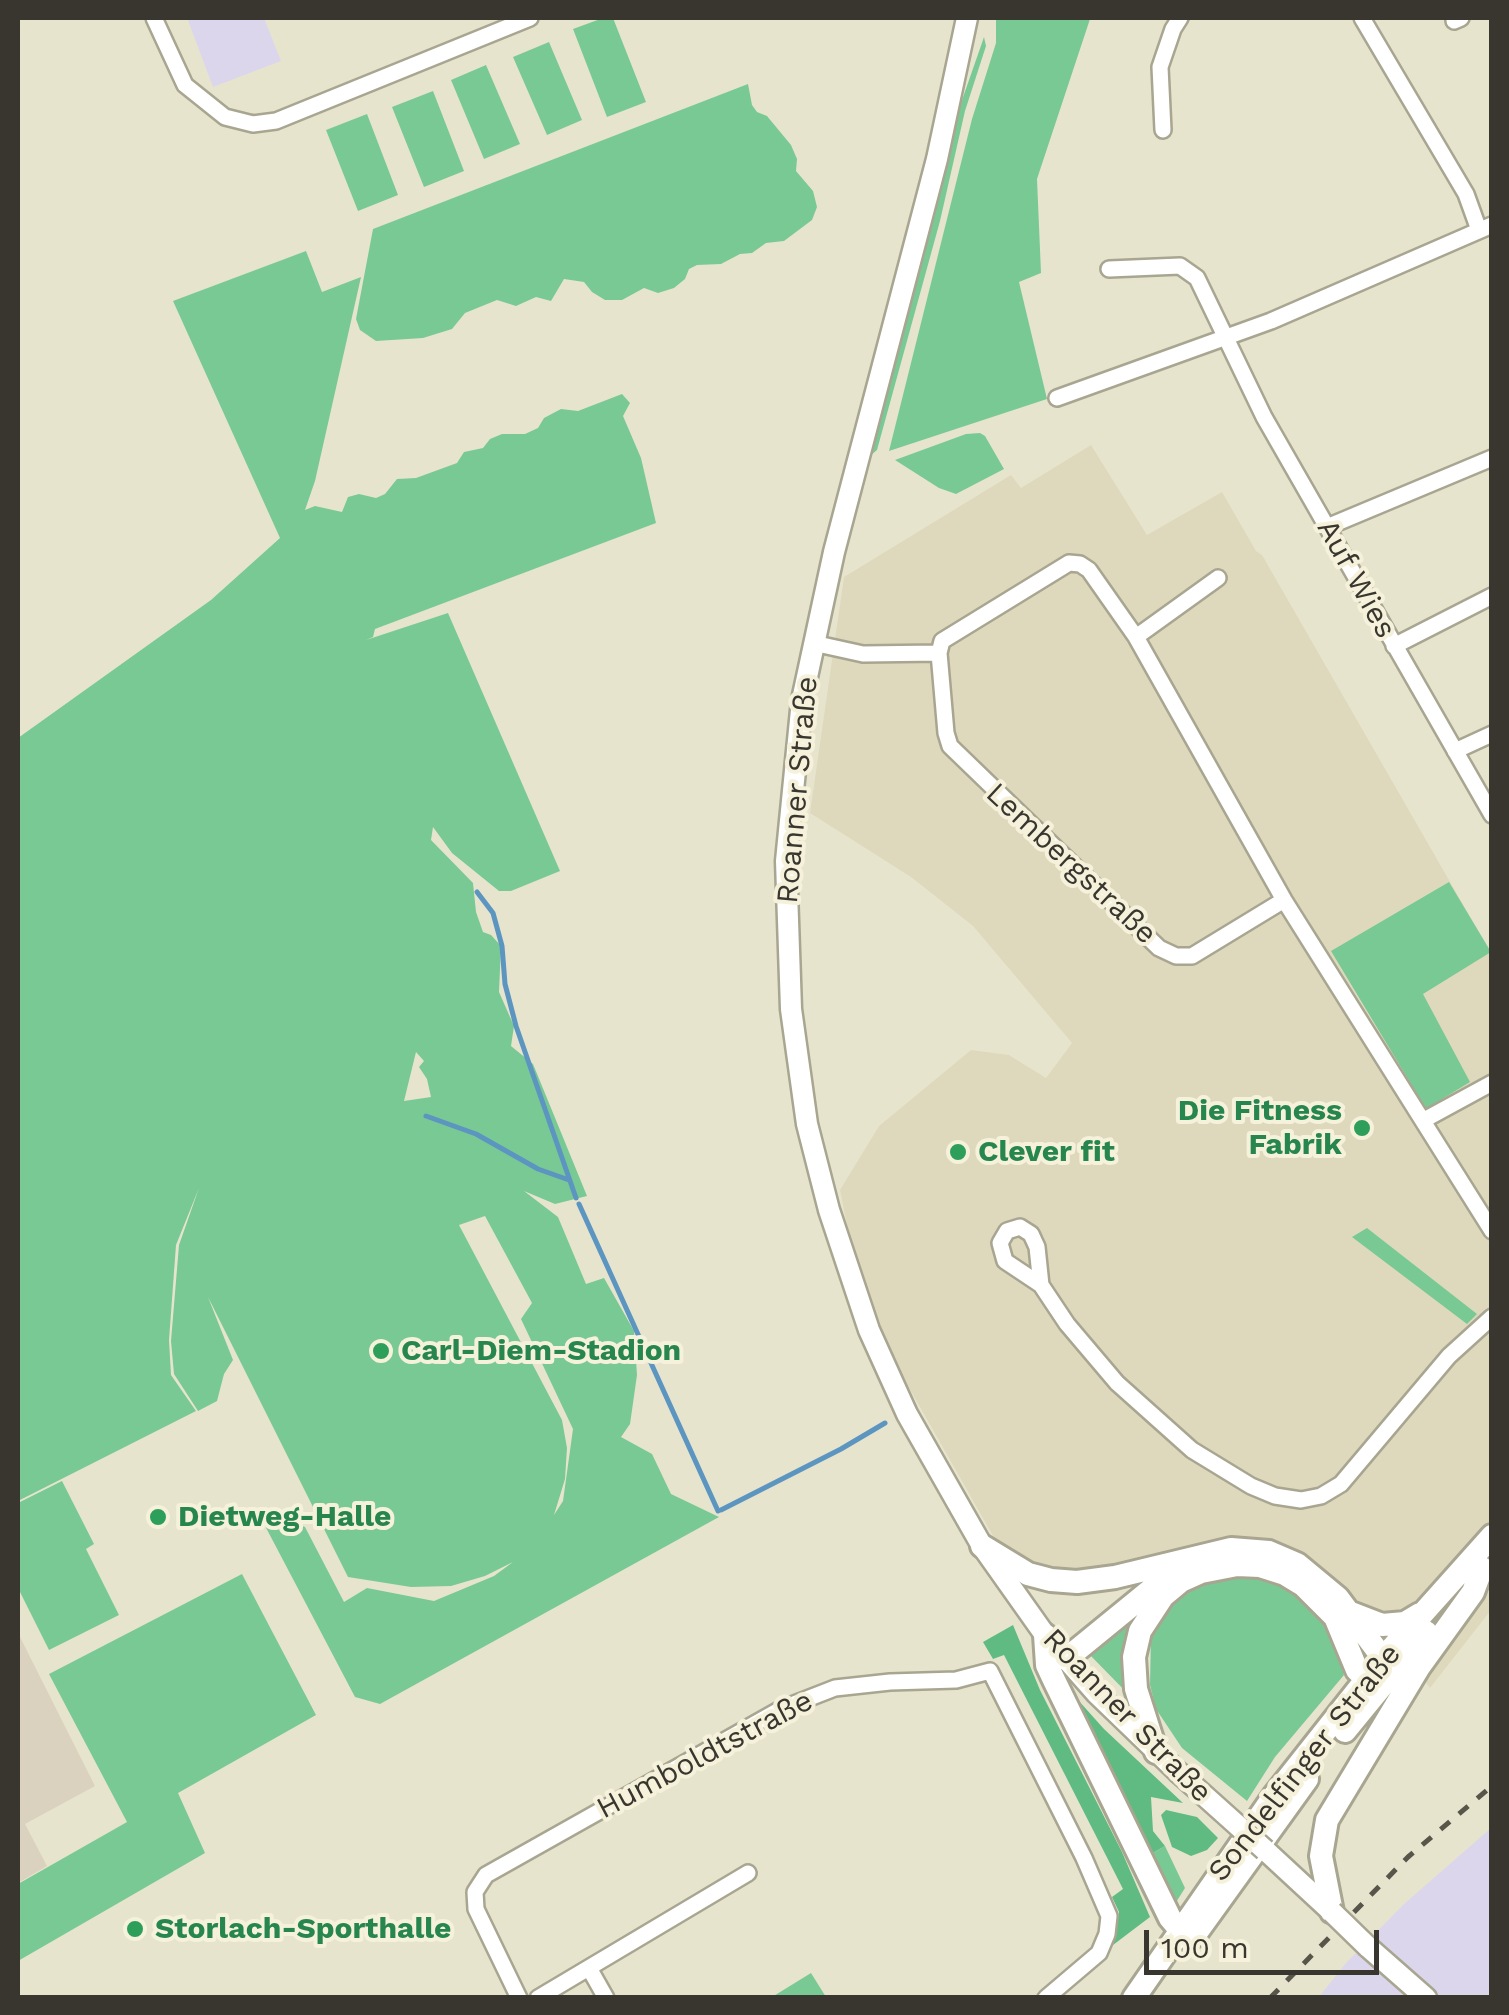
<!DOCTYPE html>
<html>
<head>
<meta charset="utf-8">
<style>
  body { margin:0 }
  #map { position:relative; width:1509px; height:2015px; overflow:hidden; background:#e7e4ce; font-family:"Work Sans",sans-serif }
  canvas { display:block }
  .frame { position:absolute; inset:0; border:20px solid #38362e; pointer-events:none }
  .scale { position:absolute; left:1144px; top:1930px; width:235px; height:45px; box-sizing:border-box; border:5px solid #38362e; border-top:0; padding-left:12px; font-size:30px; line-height:35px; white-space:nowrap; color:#38362e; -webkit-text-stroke:8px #f5f1db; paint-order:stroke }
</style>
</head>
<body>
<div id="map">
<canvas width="1509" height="2015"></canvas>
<div class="frame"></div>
<div class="scale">100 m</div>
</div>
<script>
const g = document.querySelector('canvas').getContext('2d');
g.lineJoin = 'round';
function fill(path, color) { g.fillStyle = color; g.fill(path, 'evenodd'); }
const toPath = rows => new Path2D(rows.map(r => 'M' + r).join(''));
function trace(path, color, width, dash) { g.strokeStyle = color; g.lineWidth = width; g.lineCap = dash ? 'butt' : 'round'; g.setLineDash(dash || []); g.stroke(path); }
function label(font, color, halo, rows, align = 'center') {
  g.font = font + ' "Work Sans",sans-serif'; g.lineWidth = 8; g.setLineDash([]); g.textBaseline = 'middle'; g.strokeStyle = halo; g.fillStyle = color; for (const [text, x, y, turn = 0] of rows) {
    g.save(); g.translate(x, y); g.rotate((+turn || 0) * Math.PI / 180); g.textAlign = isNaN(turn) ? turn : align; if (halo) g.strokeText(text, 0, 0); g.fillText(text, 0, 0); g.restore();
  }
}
fill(toPath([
  [1091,445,1147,535,1222,492,1256,551,1262,555,1491,953,1491,1610,1430,1688,1378,1618,1343,1590,1120,1571,1047,1572,997,1543,907,1384,880,1325,850,1240,840,1190,879,1126,971,1050,1009,1055,1046,1078,1072,1043,973,926,911,877,810,813,844,577,1011,475,1021,488]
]), '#ded9bc');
fill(toPath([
  [187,18,264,18,281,61,213,87],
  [1491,1828,1491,1997,1318,1998,1346,1963,1404,1904]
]), '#dbd6eb');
fill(toPath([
  [18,1633,95,1786,25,1824,47,1866,18,1883]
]), '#dad2be');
fill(toPath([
  [603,18,613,18,646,102,607,117,573,29],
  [996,18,1090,19,1037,179,1041,273,1019,282,1047,399,889,451,972,119,996,43],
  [984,37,986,46,965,111,940,221,877,450,870,456,961,103],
  [549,42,582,120,547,135,513,57],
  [486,65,520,144,484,159,451,80],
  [748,84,752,105,757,112,767,116,791,145,797,159,796,171,813,191,817,207,812,220,784,241,766,243,752,253,740,254,721,264,697,265,689,269,685,279,674,288,658,293,644,288,622,300,605,300,592,292,584,282,564,279,551,301,536,297,516,306,497,300,465,313,452,329,423,338,376,341,360,330,356,319,373,229],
  [433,91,464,171,424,187,392,107],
  [367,114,398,195,358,211,326,130],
  [306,251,322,292,361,277,315,481,305,510,315,506,342,512,348,497,359,494,376,498,385,494,397,479,416,478,457,463,464,452,483,448,490,439,502,434,525,434,538,428,544,418,561,409,578,411,622,394,630,403,623,416,641,458,656,523,375,629,373,637,366,640,448,613,560,871,511,891,499,891,452,853,433,827,431,840,473,883,476,912,483,932,491,935,501,946,499,992,514,1026,511,1046,533,1064,587,1196,555,1204,524,1191,558,1217,586,1284,604,1278,634,1331,637,1375,630,1424,621,1437,652,1454,671,1494,719,1517,380,1704,355,1697,263,1522,287,1519,305,1527,344,1602,367,1588,434,1601,494,1576,513,1562,485,1576,451,1586,411,1587,348,1577,208,1297,233,1360,224,1374,217,1401,198,1411,174,1374,171,1341,179,1245,199,1188,176,1245,169,1340,171,1375,196,1411,18,1501,18,738,211,600,280,538,173,301],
  [416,1052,424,1061,419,1067,427,1079,431,1097,404,1101],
  [485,1216,532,1303,521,1319,573,1429,563,1501,554,1515,565,1479,567,1448,562,1420,459,1225],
  [980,433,985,436,1004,469,956,494,939,488,895,460,966,434],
  [1449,882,1491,952,1423,994,1470,1082,1426,1109,1331,951],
  [1367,1228,1477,1314,1467,1324,1352,1237],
  [62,1481,94,1544,86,1549,119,1615,49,1650,18,1588,18,1503],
  [1261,1558,1365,1642,1356,1649,1261,1561,1158,1595,1133,1699,1090,1655,1088,1650,1178,1574],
  [1237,1571,1280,1579,1327,1621,1344,1675,1275,1757,1247,1801,1182,1748,1156,1709,1150,1685,1151,1633,1170,1602,1186,1588],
  [242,1574,316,1715,178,1793,205,1853,18,1961,18,1884,127,1822,49,1674],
  [1165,1846,1185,1888,1175,1904,1149,1855],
  [811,1973,826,1997,772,1997]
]), '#79c995');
fill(toPath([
  [1013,1625,1040,1690,1122,1852,1150,1917,1113,1945,1119,1912,1112,1897,1123,1889,1004,1655,993,1659,983,1642],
  [1061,1681,1104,1729,1183,1803,1151,1797,1153,1831,1165,1846,1149,1855],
  [1166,1810,1197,1817,1218,1838,1207,1850,1191,1856,1172,1847,1161,1815]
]), '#60bb82');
trace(toPath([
  [477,892,493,913,502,946,505,984,516,1026,576,1198],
  [426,1116,476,1134,538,1169,569,1180],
  [579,1204,718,1511],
  [721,1510,841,1449,885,1423]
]), '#5c96c0', 5);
const minor = toPath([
  [154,18,185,85,225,117,253,124,276,121,530,18],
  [1362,18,1466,194,1479,230],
  [1454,21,1461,18],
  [1163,130,1160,67,1173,29,1180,18],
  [1109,269,1180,266,1197,278,1264,417,1492,815],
  [1057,398,1271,321,1492,225],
  [1327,527,1492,458],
  [1136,637,1218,578],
  [813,643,863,654,939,653],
  [1394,646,1492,596],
  [1455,751,1492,734],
  [1284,900,1192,956,1176,956,1159,948,950,746,946,733,939,653,942,641,1069,563,1080,564,1089,570,1136,637,1284,900,1492,1231],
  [1424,1120,1492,1083],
  [1041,1285,1005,1261,1000,1243,1007,1231,1020,1227,1031,1234,1037,1247,1041,1285,1067,1324,1117,1383,1192,1450,1251,1486,1275,1496,1301,1500,1321,1496,1341,1484,1449,1356,1492,1317],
  [589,1968,606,1998],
  [519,1998,476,1909,475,1892,486,1875,781,1709,835,1688,890,1682,956,1680,990,1671,1084,1858,1109,1916,1107,1934,1099,1953,1046,1998],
  [538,1998,748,1873]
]);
const tertiary = toPath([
  [967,18,937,159,834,552,802,700,786,861,791,1009,807,1124,829,1210,869,1330,907,1414,982,1546,1045,1635,1096,1693,1178,1772],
  [1265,1850,1332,1912],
  [1368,1947,1426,1998]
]);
const secondary = toPath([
  [982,1546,1028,1574,1051,1580,1077,1582,1115,1577,1231,1549,1269,1552,1297,1564,1338,1598,1391,1669],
  [1351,1613,1382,1625,1405,1623,1420,1614],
  [1045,1635,1047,1665,1054,1680,1170,1918,1186,1937],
  [1066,1659,1164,1579],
  [1345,1731,1426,1632],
  [1156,1752,1136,1689,1134,1657,1140,1631,1163,1596,1181,1581,1201,1572,1237,1565,1260,1566,1285,1574,1303,1585,1335,1617,1357,1670,1366,1679,1377,1683],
  [1332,1912,1321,1856,1327,1820,1419,1667,1473,1592,1482,1568],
  [1194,1936,1307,1779],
  [1134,1998,1274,1796,1383,1658,1492,1536]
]);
trace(minor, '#a8a590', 20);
trace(tertiary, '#a8a590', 25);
trace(secondary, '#a8a590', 28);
trace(minor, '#fff', 15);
trace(tertiary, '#fff', 20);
trace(secondary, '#fff', 22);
trace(toPath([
  [1270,1998,1408,1857,1492,1786]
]), '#58564b', 5, [12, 12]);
const tertiaryBridge = toPath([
  [1178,1772,1265,1850],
  [1332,1912,1368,1947]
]);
trace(tertiaryBridge, '#a8a590', 25, []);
trace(tertiaryBridge, '#fff', 20);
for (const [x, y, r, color] of [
  [1362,1128,10,"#2e9e5b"],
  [958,1152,10,"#2e9e5b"],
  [381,1351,10,"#2e9e5b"],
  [158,1517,10,"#2e9e5b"],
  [135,1929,10,"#2e9e5b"]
]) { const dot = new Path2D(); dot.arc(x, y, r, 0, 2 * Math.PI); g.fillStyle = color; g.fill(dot); trace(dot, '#f5f1db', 4); }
label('30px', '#38362e', '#f5f1db', [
  ["Auf Wies",1356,579,61],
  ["Roanner Straße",798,790,-85],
  ["Lembergstraße",1071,864,43],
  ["Roanner Straße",1127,1716,46],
  ["Humboldtstraße",705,1755,-28],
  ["Sondelfinger Straße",1305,1763,-52]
]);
label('bold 30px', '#27864d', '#f5f1db', [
  ["Die Fitness",1342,1111,"right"],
  ["Fabrik",1342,1145,"right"],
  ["Clever fit",978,1152],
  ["Carl-Diem-Stadion",401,1351],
  ["Dietweg-Halle",178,1517],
  ["Storlach-Sporthalle",155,1929]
], 'left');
</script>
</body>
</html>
